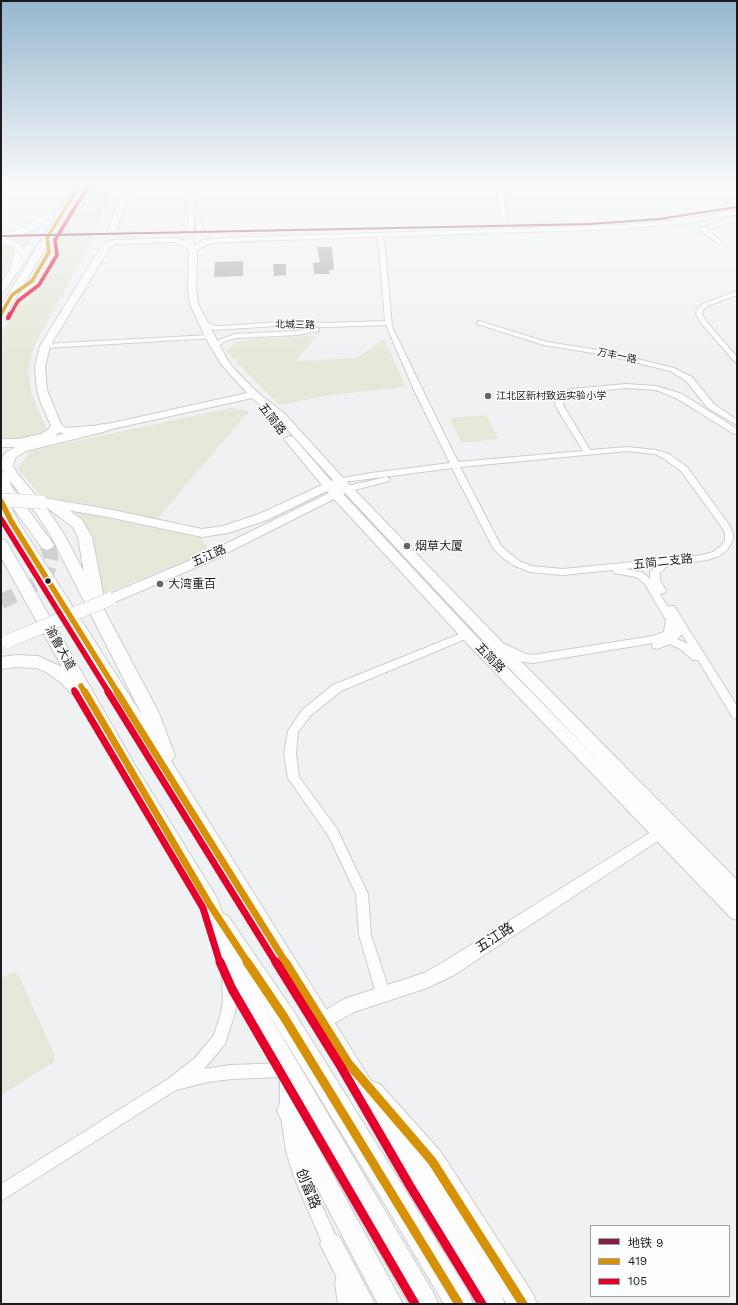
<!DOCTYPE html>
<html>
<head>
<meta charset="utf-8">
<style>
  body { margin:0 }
  #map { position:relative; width:738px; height:1305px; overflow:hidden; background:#eff1f3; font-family:"Work Sans","Noto Sans SC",sans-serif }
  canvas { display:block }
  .frame { position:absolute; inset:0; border:2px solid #1b1b1d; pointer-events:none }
  .legend { position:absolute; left:590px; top:1225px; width:140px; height:72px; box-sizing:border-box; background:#fcfdff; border:1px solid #a2a3a5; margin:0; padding:5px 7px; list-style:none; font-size:12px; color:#1b1b1d }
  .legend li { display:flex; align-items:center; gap:8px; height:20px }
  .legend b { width:20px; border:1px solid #a2a3a5 }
</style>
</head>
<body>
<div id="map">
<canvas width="738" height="1305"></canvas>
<div class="frame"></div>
<ul class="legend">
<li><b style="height:5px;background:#862041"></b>地铁 9</li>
<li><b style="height:5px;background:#d69104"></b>419</li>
<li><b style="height:5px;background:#e4002b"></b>105</li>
</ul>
</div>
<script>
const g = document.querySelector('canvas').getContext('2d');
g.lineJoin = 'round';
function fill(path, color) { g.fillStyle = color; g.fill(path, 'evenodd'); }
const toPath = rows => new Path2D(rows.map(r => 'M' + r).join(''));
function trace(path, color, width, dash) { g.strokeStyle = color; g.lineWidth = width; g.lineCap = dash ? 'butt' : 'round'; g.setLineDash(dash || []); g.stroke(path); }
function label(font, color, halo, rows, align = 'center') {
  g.font = font + ' "Work Sans","Noto Sans SC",sans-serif'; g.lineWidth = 3; g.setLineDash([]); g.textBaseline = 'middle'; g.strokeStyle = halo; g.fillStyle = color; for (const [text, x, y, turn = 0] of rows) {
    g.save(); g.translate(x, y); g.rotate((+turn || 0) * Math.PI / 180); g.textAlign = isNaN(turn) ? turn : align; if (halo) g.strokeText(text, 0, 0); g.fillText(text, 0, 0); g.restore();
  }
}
fill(toPath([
  [91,184,113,184,87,251,36,342,31,356,28,369,31,392,36,405,47,429,35,436,9,439,1,437,1,335,23,295,34,285,54,253,57,237],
  [37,228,24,248,17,243,1,237],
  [1,242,14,246,16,250,14,258,1,278],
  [316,336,296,361,357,358,384,339,406,387,330,395,279,405,226,351,235,342,251,339],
  [231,408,249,411,157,519,41,496,18,469,30,451],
  [486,415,498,439,461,443,450,418],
  [78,512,197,537,202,539,207,546,206,550,201,555,101,595,75,515],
  [13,972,19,976,54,1054,54,1062,1,1095,1,979]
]), '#e5e8d8');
fill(toPath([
  [317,247,332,247,334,270,329,270,330,274,314,274,313,263,320,262],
  [243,261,243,276,214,277,215,262],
  [273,264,286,264,286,275,274,276]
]), '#aaabac');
trace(toPath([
  [1,602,38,583,48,570,51,557,47,545]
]), '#cfd1d3', 15, [15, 8]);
const minor = toPath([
  [737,217,737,221,706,229,721,241,721,243,717,243,704,233,700,228,737,217],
  [379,233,382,235,385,248,392,327,458,462,583,451,555,405,558,395,571,389,626,384,656,386,682,394,737,429,737,434,734,434,676,398,656,390,626,388,573,393,564,398,563,405,590,450,627,447,656,450,669,454,687,467,729,525,733,533,733,540,727,550,719,556,707,560,674,564,666,567,660,573,660,580,666,591,664,593,660,594,667,606,674,606,737,706,737,719,733,718,698,660,693,660,680,649,670,644,657,649,653,648,652,645,653,643,533,663,520,661,498,650,497,647,498,644,502,643,526,654,533,655,653,636,664,632,666,620,645,584,636,577,614,573,613,570,563,575,530,572,513,565,503,558,493,548,452,468,337,483,337,479,371,473,450,463,414,390,386,325,326,327,292,325,214,330,200,323,203,321,215,326,224,326,292,321,326,323,385,321,379,248,376,235,379,233],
  [627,451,655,454,663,458,681,471,721,526,725,533,725,540,721,546,713,552,703,555,563,569,531,566,519,561,501,546,460,467,627,451],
  [657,566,650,572,650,579,642,572,624,569,657,566],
  [682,634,688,644,677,639,682,634],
  [737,291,737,295,707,306,703,310,702,314,706,321,737,357,737,363,735,362,701,323,696,314,697,309,703,304,737,291],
  [479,321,547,342,605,351,674,368,692,377,714,404,737,420,737,425,708,408,686,381,670,371,605,355,544,345,477,324,477,322,479,321],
  [317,328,319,329,319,331,298,335,236,338,223,342,217,348,212,347,219,340,235,334,298,331,317,328],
  [210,335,213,337,212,338,45,348,42,346,45,344,210,335],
  [386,477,390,479,389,481,347,492,343,489,344,487,386,477],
  [467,631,470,633,472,635,470,637,341,691,310,716,298,732,296,753,299,777,337,829,368,894,371,935,390,993,388,998,383,1000,378,998,376,993,359,935,356,894,329,837,288,778,284,753,288,731,302,710,333,685,467,631],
  [229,968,234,970,236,975,237,1000,235,1013,225,1044,204,1069,231,1065,287,1063,292,1065,294,1070,294,1110,302,1151,309,1176,340,1246,338,1252,332,1254,326,1252,294,1177,286,1151,280,1110,280,1077,231,1079,208,1082,176,1090,1,1201,1,1184,168,1079,195,1058,214,1035,221,1013,223,1000,222,975,224,970,229,968],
  [343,1274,349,1276,351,1282,354,1304,338,1304,335,1282,337,1276,343,1274]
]);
const tertiary = toPath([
  [190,184,196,184,194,200,194,230,191,234,179,237,177,236,177,234,188,230,188,200,190,184],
  [496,184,502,184,509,232,504,231,496,184],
  [198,212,201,214,202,228,208,234,208,236,204,236,196,229,195,214,198,212],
  [659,827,664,829,666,833,664,837,454,975,427,988,354,1012,322,1030,316,1028,314,1022,316,1016,344,999,424,973,442,963,659,827]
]);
const secondary = toPath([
  [124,184,132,184,116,230,137,232,137,236,120,236,108,231,124,184],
  [737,210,737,214,687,223,621,229,222,242,208,244,197,250,196,289,198,304,228,361,236,371,258,393,284,413,344,479,500,640,737,880,737,920,731,918,462,638,334,499,211,561,115,602,110,604,105,602,103,599,105,596,203,555,329,493,327,491,267,520,228,533,202,537,108,517,43,506,39,505,37,502,39,499,43,498,108,509,202,529,223,526,259,514,322,485,284,439,289,436,293,437,331,481,333,480,276,417,252,398,103,431,64,434,52,428,41,403,37,390,35,367,40,346,99,250,104,243,111,240,174,238,185,241,189,239,192,239,195,245,203,240,222,238,621,225,687,219,737,210],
  [174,242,181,245,189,250,188,289,190,304,205,337,221,364,247,393,103,425,66,428,61,424,47,390,45,367,50,346,110,247,115,244,174,242],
  [345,493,490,648,604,766,472,632,343,494,345,493],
  [287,1100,294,1103,403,1304,378,1304,280,1117,277,1110,280,1103,287,1100],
  [331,1233,339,1236,375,1304,350,1304,320,1244,323,1236,331,1233]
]);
const primary = toPath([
  [48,210,54,210,55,212,35,229,21,235,3,238,12,240,23,247,19,269,18,271,12,271,11,269,15,248,1,243,1,233,16,231,29,225,48,210]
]);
const trunk = toPath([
  [76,184,84,184,6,314,1,317,1,306,76,184],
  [29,244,34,247,4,292,1,293,1,283,26,245,29,244],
  [56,422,60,423,62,426,61,431,55,436,103,424,107,425,109,428,107,431,26,451,15,458,13,466,17,473,42,503,44,500,49,499,54,500,69,510,82,520,92,537,104,598,100,602,159,713,175,756,171,761,371,1081,380,1084,441,1152,533,1294,537,1304,507,1304,445,1204,501,1294,505,1304,476,1304,408,1191,340,1071,173,794,4,521,1,515,1,497,6,498,8,501,18,521,143,717,51,536,36,513,9,480,13,489,54,545,52,548,47,550,42,548,1,491,1,472,4,473,1,467,1,460,5,453,15,447,1,447,1,439,19,439,41,434,49,429,52,423,56,422],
  [46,507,72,526,78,537,84,572,65,536,46,507],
  [1,539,6,541,8,544,136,767,217,898,223,914,228,916,292,1009,404,1188,469,1294,473,1304,444,1304,386,1206,261,1001,434,1294,438,1304,409,1304,231,993,218,962,201,909,124,777,79,696,72,694,60,682,46,672,36,668,16,667,1,669,1,657,16,655,38,656,62,667,1,557,1,539]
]);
trace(minor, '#cbcdce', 2);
trace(tertiary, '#cbcdce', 2);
trace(secondary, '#cbcdce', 2);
trace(primary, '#cbcdce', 1);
trace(trunk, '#cbcdce', 2);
fill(minor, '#fdfdfd');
fill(tertiary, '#fdfdfd');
fill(secondary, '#fdfdfd');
fill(primary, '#fdfdfd');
fill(trunk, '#fdfdfd');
const secondaryBridge = toPath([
  [1,500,41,502],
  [8,641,110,599]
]);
trace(secondaryBridge, '#cbcdce', 14, []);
trace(secondaryBridge, '#fdfdfd', 13);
trace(toPath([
  [1,314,12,295,32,281,49,252,47,238,80,184]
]), '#d69104', 3.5);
trace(toPath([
  [1,501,11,521,118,693],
  [81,686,85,693]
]), '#d69104', 5.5);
trace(toPath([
  [85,692,210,905,248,963],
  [117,692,286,963]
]), '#d69104', 7);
trace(toPath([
  [247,962,284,1017,459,1304],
  [285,962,348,1063,432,1161,523,1304]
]), '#d69104', 9);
trace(toPath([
  [10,315,18,301,39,285,57,255,55,240,87,188]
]), '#e4002b', 3.5);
trace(toPath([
  [8,318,10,314]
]), '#e4002b', 4.5);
trace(toPath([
  [1,519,109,693],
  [74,690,76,693]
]), '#e4002b', 5.5);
trace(toPath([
  [75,692,203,908,220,963],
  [108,692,276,963]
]), '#e4002b', 7);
trace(toPath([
  [220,962,232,989,415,1304],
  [276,962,341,1067,410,1186,482,1304]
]), '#e4002b', 9);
fill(toPath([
  [737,206,737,208,659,220,590,225,1,237,1,235,590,223,659,218,737,206]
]), '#862041');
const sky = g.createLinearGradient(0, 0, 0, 367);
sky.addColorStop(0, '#95b7ce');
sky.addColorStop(0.5, '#f8f9fa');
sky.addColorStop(1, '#f8f9fa00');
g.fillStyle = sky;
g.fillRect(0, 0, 738, 367);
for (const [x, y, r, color] of [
  [488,396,4,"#656668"],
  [407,546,4,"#656668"],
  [48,581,3.5,"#1b1b1d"],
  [160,584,4,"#656668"]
]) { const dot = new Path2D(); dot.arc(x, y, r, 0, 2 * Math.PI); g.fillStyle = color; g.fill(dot); trace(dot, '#fcfdff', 1.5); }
label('10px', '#1b1b1d', '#fcfdff', [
  ["北城三路",295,325,1],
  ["万丰一路",617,356,12]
]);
label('10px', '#1b1b1d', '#fcfdff', [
  ["江北区新村致远实验小学",496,396]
], 'left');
label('12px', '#1b1b1d', '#fcfdff', [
  ["五简路",272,419,52],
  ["五江路",209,556,-24],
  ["五简二支路",663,562,-6],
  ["渝鲁大道",60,648,61],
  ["五简路",490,658,46]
]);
label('12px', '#1b1b1d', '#fcfdff', [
  ["烟草大厦",415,546],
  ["大湾重百",168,584]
], 'left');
label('14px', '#1b1b1d', '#fcfdff', [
  ["五江路",495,938,-33],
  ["创富路",308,1189,68]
]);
</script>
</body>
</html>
